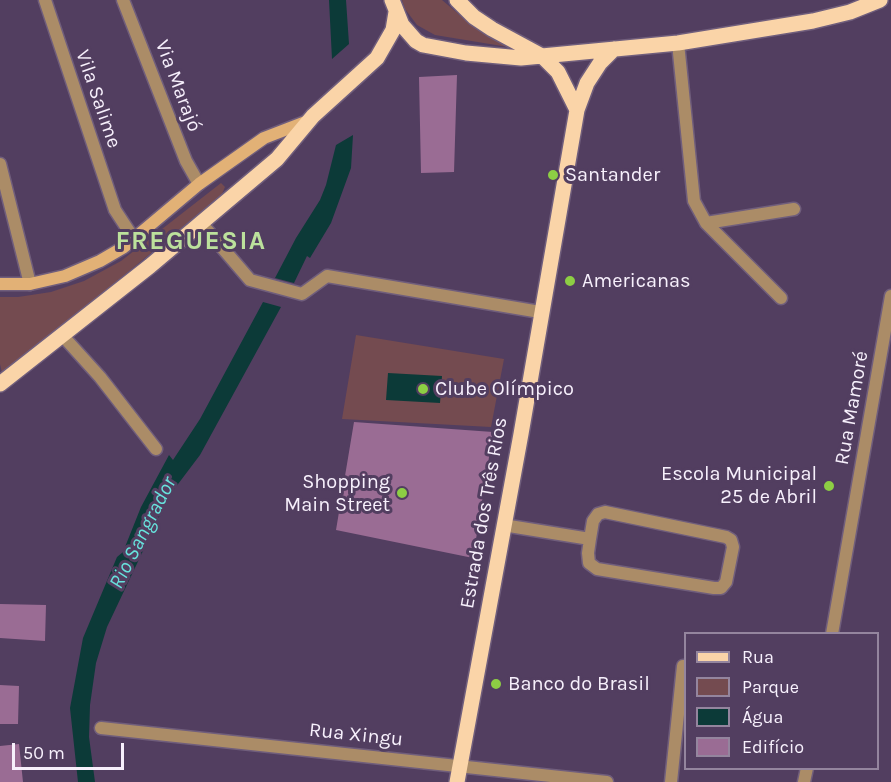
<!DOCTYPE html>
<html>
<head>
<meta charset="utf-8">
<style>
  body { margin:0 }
  #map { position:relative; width:891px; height:782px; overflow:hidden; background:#523e60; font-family:Karla,sans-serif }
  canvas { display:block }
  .legend { position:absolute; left:684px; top:632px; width:195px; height:138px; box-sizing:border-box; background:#523e60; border:2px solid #94859e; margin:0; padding:8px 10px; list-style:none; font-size:18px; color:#f7f0fc }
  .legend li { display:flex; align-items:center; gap:12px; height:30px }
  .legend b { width:30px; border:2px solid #94859e }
  .scale { position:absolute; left:12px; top:743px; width:112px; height:27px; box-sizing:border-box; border:3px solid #f7f0fc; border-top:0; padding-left:8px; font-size:18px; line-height:21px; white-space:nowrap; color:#f7f0fc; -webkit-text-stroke:4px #523e60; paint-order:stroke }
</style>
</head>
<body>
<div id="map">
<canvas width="891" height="782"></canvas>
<ul class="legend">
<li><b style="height:8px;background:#fad4a8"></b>Rua</li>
<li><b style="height:16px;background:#744b50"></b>Parque</li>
<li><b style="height:16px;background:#0c3a38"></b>Água</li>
<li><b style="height:16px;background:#9a6c94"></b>Edifício</li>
</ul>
<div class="scale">50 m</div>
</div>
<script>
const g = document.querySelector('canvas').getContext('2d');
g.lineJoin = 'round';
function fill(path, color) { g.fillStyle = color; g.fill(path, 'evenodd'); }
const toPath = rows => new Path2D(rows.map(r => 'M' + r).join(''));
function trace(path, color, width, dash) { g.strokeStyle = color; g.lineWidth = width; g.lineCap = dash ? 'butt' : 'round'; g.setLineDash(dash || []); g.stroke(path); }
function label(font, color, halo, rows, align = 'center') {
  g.font = font + ' Karla,sans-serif'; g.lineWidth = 6; g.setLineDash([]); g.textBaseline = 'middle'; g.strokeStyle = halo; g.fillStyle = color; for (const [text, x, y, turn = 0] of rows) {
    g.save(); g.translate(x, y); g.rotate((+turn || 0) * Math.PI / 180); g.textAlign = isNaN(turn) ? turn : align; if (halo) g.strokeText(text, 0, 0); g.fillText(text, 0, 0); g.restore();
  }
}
fill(toPath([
  [402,0,442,0,468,22,508,47,435,35,417,25,405,9],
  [221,183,225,187,222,194,16,365,2,373,0,364,0,297,18,297,51,292,84,281,121,261],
  [356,335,504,359,491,427,342,419]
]), '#744b50');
fill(toPath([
  [329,0,346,0,349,44,332,59],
  [353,135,351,168,331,223,310,258,307,256,294,283,275,278,296,238,320,200,326,185,336,145],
  [263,302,281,307,200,455,169,496,107,627,96,663,90,705,89,737,95,782,78,782,70,708,83,638,117,557,123,552,141,507,169,455,173,460,200,419],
  [388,373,442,376,440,403,386,400]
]), '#0c3a38');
fill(toPath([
  [457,75,454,172,421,173,419,77],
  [354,422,493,432,473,558,336,530],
  [0,604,46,605,45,641,0,638],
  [0,685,19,686,18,724,0,724],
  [19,744,23,782,0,782,0,746]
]), '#9a6c94');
const pedestrian = toPath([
  [201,223,250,280,302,294,327,276,540,312]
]);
const minor = toPath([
  [45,0,115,210,134,239],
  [123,0,186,161,199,184],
  [678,43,694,201,706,223,781,298],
  [0,164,30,284],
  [706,223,794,209],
  [62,335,100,377,156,449],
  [605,512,726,537,731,540,733,547,726,582,721,588,714,588,597,569,589,563,588,553,590,539,593,521,598,514,605,512],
  [503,525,590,539],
  [832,634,891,296],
  [101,728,607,782],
  [671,782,683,666],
  [804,782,807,768]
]);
const secondary = toPath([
  [0,284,30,284,65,276,100,261,124,247,199,184,264,138,308,121]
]);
const primary = toPath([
  [392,0,402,25,416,41,423,45,466,53,521,58,678,43,813,21,850,12,880,0],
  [457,0,474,17,492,29,542,56,558,72,577,110],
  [0,384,150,266,277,159,313,116,377,58,393,30,396,12],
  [457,782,521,434,577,110,587,83,600,63,614,49]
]);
trace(pedestrian, '#705e7c', 15);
trace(minor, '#705e7c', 15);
trace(secondary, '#705e7c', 15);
trace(primary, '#705e7c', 18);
trace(pedestrian, '#ab8c67', 12);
trace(minor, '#ab8c67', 12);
trace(secondary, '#e2b176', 12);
trace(primary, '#fad4a8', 15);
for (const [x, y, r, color] of [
  [553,175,6,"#8dce44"],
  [570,281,6,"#8dce44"],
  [423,389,6,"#8dce44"],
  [829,486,6,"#8dce44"],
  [402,493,6,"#8dce44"],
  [496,684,6,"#8dce44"]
]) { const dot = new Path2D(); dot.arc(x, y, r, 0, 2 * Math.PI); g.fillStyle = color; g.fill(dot); trace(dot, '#523e60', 2); }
label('20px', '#f7f0fc', '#523e60', [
  ["Via Marajó",178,86,69],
  ["Vila Salime",98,99,71],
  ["Rua Mamoré",852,408,-80],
  ["Estrada dos Três Rios",484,513,-80],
  ["Rua Xingu",356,735,6]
]);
label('20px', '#f7f0fc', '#523e60', [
  ["Santander",565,175],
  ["Americanas",582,281],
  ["Clube Olímpico",435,389],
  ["Escola Municipal",817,474,"right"],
  ["25 de Abril",817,497,"right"],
  ["Shopping",390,482,"right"],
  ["Main Street",390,505,"right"],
  ["Banco do Brasil",508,684]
], 'left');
label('italic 21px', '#67e2dc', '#523e60', [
  ["Rio Sangrador",143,533,-63]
]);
g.letterSpacing = '1.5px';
label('bold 26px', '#bce19c', '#523e60', [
  ["FREGUESIA",191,242]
]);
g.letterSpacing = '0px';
</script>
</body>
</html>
